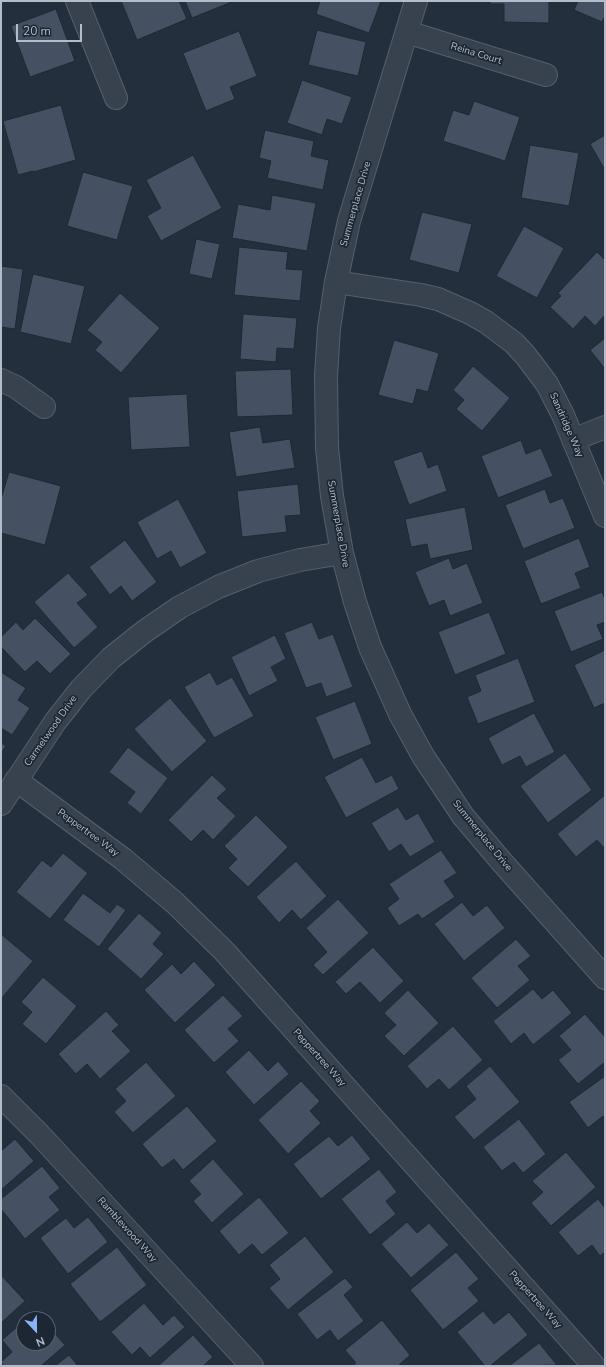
<!DOCTYPE html>
<html>
<head>
<meta charset="utf-8">
<style>
  body { margin:0 }
  #map { position:relative; width:606px; height:1367px; overflow:hidden; background:#242f3e; font-family:"Nunito Sans",sans-serif }
  canvas { display:block }
  .frame { position:absolute; inset:0; border:2px solid #b4bcc9; pointer-events:none }
  .north { position:absolute; left:16px; top:1311px; width:40px; height:40px; box-sizing:border-box; background:#1d2633; border:1px solid #59626f; border-radius:50%; rotate:158deg; font-size:11px; font-weight:700; line-height:16px; text-align:center; color:#b4bcc9 }
  .north::after { content:''; display:block; margin:auto; width:14px; height:18px; background:#8ab4f8; clip-path:polygon(50% 0,100% 100%,50% 72%,0 100%) }
  .scale { position:absolute; left:16px; top:24px; width:66px; height:18px; box-sizing:border-box; border:2px solid #b4bcc9; border-top:0; padding-left:5px; font-size:12px; line-height:14px; white-space:nowrap; color:#b4bcc9; -webkit-text-stroke:3px #1d2633; paint-order:stroke }
</style>
</head>
<body>
<div id="map">
<canvas width="606" height="1367"></canvas>
<div class="frame"></div>
<div class="north">N</div>
<div class="scale">20 m</div>
</div>
<script>
const g = document.querySelector('canvas').getContext('2d');
g.lineJoin = 'round';
function fill(path, color) { g.fillStyle = color; g.fill(path, 'evenodd'); }
const toPath = rows => new Path2D(rows.map(r => 'M' + r).join(''));
function trace(path, color, width, dash) { g.strokeStyle = color; g.lineWidth = width; g.lineCap = dash ? 'butt' : 'round'; g.setLineDash(dash || []); g.stroke(path); }
function label(font, color, halo, rows, align = 'center') {
  g.font = font + ' "Nunito Sans",sans-serif'; g.lineWidth = 3.5; g.setLineDash([]); g.textBaseline = 'middle'; g.strokeStyle = halo; g.fillStyle = color; for (const [text, x, y, turn = 0] of rows) {
    g.save(); g.translate(x, y); g.rotate((+turn || 0) * Math.PI / 180); g.textAlign = isNaN(turn) ? turn : align; if (halo) g.strokeText(text, 0, 0); g.fillText(text, 0, 0); g.restore();
  }
}
const building = toPath([
  [121,1,179,1,187,19,137,40,121,1],
  [185,1,234,1,192,18,185,1],
  [320,1,381,1,369,33,316,14,320,1],
  [490,1,549,1,549,23,504,22,504,4,490,4,490,1],
  [578,1,605,1,605,16,602,22,574,10,578,1],
  [56,9,75,61,30,77,11,26,56,9],
  [317,30,366,42,358,76,308,65,317,30],
  [239,31,257,76,230,87,235,99,206,111,183,53,239,31],
  [302,80,352,97,342,124,327,119,322,135,287,123,302,80],
  [474,101,520,117,505,161,443,141,453,110,469,115,474,101],
  [61,105,76,160,33,172,33,171,18,175,3,121,61,105],
  [265,130,314,141,311,156,329,160,323,190,267,178,271,161,259,158,265,130],
  [605,135,605,170,590,144,605,135],
  [530,145,579,153,569,206,521,198,530,145],
  [193,155,222,208,161,241,147,216,161,208,146,180,193,155],
  [83,172,133,186,117,240,67,226,83,172],
  [272,195,316,203,307,251,232,238,238,204,270,210,272,195],
  [422,212,472,224,459,273,409,260,422,212],
  [524,226,564,248,537,298,496,276,524,226],
  [196,239,220,244,212,279,189,274,196,239],
  [239,247,288,252,286,269,303,270,300,301,234,295,239,247],
  [597,252,605,260,605,315,595,326,585,316,573,329,550,307,561,296,558,293,597,252],
  [1,266,23,269,15,329,1,327,1,266],
  [33,274,85,286,71,344,20,332,33,274],
  [120,293,160,328,121,373,95,350,102,342,87,330,120,293],
  [243,314,297,318,294,349,277,348,276,362,240,359,243,314],
  [605,338,605,369,590,350,605,338],
  [394,340,439,353,428,392,417,389,413,404,378,395,394,340],
  [473,366,510,398,482,431,456,409,464,400,453,390,473,366],
  [291,369,293,415,237,417,235,371,291,369],
  [187,394,190,447,131,450,128,397,187,394],
  [260,427,263,443,290,439,295,468,236,477,229,432,260,427],
  [521,440,526,454,541,448,553,476,498,498,481,456,521,440],
  [422,451,428,468,438,464,447,491,409,505,393,461,422,451],
  [9,472,61,486,45,545,1,533,1,499,9,472],
  [298,484,301,515,285,516,287,532,242,537,237,491,298,484],
  [545,489,550,503,563,498,575,528,523,549,505,505,545,489],
  [178,499,207,553,180,568,171,551,157,559,137,522,178,499],
  [465,507,473,550,430,559,427,544,411,547,405,519,465,507],
  [579,538,590,567,575,573,581,588,541,604,524,561,579,538],
  [125,540,157,582,132,601,121,586,110,595,89,567,125,540],
  [449,558,453,569,467,563,483,603,450,616,444,600,429,606,415,572,449,558],
  [68,573,88,595,77,603,98,627,74,648,34,602,68,573],
  [602,592,605,599,605,622,597,625,603,639,571,652,554,611,602,592],
  [489,612,506,654,455,675,438,632,489,612],
  [35,618,71,654,50,674,37,661,25,672,1,647,1,637,16,622,23,630,35,618],
  [312,622,319,639,333,634,353,687,326,697,321,683,306,688,284,633,312,622],
  [275,635,286,659,271,667,278,681,249,696,231,657,275,635],
  [605,650,605,703,594,708,574,665,605,650],
  [518,658,535,702,478,724,467,697,481,691,475,675,518,658],
  [1,672,26,688,18,700,30,708,12,735,1,728,1,672],
  [210,672,217,685,232,677,254,716,214,738,184,687,210,672],
  [170,698,207,741,172,772,134,729,170,698],
  [355,701,372,744,333,760,315,717,355,701],
  [534,713,555,752,526,767,520,756,502,765,488,738,534,713],
  [1,743,6,746,1,753,1,743],
  [128,747,168,778,141,814,127,803,135,792,109,772,128,747],
  [565,753,592,790,548,823,520,786,565,753],
  [362,757,376,783,392,775,399,789,346,818,324,777,362,757],
  [212,775,227,789,217,798,236,816,213,840,203,830,191,842,168,820,212,775],
  [605,795,605,849,597,840,576,857,557,834,605,795],
  [398,807,406,820,418,813,435,842,410,857,401,844,389,852,371,823,398,807],
  [256,815,288,847,248,887,228,868,237,859,224,846,256,815],
  [441,850,457,873,444,881,455,897,422,919,418,914,399,926,387,908,399,899,389,884,441,850],
  [63,853,88,873,50,919,16,892,42,860,51,867,63,853],
  [296,861,327,896,301,920,292,910,279,923,256,897,296,861],
  [83,893,110,913,117,904,126,910,99,947,63,920,83,893],
  [338,899,369,933,323,975,313,965,327,952,306,928,338,899],
  [462,902,473,916,487,905,505,928,464,961,434,924,462,902],
  [139,913,162,933,153,944,164,954,141,979,107,949,139,913],
  [1,934,33,961,1,999,1,934],
  [516,939,531,956,518,966,530,980,497,1008,471,978,516,939],
  [373,947,404,981,380,1003,360,982,346,994,335,982,373,947],
  [194,961,216,985,175,1023,144,990,172,964,181,974,194,961],
  [43,977,77,1006,46,1044,22,1024,32,1012,21,1002,43,977],
  [533,989,542,999,553,990,572,1013,533,1045,524,1033,511,1044,493,1021,533,989],
  [408,990,439,1023,404,1056,384,1036,396,1025,384,1013,408,990],
  [223,995,243,1016,228,1029,239,1041,214,1063,184,1030,223,995],
  [106,1011,119,1025,112,1031,131,1051,100,1079,87,1064,76,1074,58,1054,106,1011],
  [585,1014,605,1037,605,1062,578,1084,558,1060,571,1050,559,1036,585,1014],
  [453,1026,483,1060,449,1090,439,1079,427,1089,407,1066,453,1026],
  [249,1050,268,1071,278,1061,289,1074,254,1105,225,1072,249,1050],
  [146,1062,176,1096,133,1133,114,1112,126,1101,115,1089,146,1062],
  [490,1066,520,1102,474,1140,454,1117,476,1099,466,1086,490,1066],
  [605,1076,605,1119,603,1116,588,1128,569,1102,605,1076],
  [301,1081,320,1101,310,1111,321,1123,288,1154,258,1120,301,1081],
  [187,1106,217,1141,183,1170,174,1159,162,1168,142,1144,187,1106],
  [519,1119,546,1154,523,1173,514,1162,502,1171,483,1147,519,1119],
  [352,1135,371,1159,321,1199,293,1164,329,1136,338,1146,352,1135],
  [15,1139,34,1161,1,1190,1,1151,15,1139],
  [566,1152,596,1187,551,1226,531,1203,543,1192,532,1181,566,1152],
  [213,1159,244,1194,212,1223,193,1201,201,1194,189,1181,213,1159],
  [42,1166,60,1188,49,1197,60,1210,25,1239,1,1209,1,1199,42,1166],
  [379,1169,397,1192,386,1201,396,1214,370,1235,341,1199,379,1169],
  [259,1197,289,1233,262,1255,252,1244,239,1255,219,1231,259,1197],
  [598,1199,605,1208,605,1252,600,1256,592,1245,578,1256,558,1232,598,1199],
  [88,1217,108,1242,68,1274,40,1238,66,1218,74,1228,88,1217],
  [407,1222,417,1233,429,1223,449,1245,411,1278,381,1244,407,1222],
  [305,1236,334,1272,288,1310,269,1288,280,1279,269,1265,305,1236],
  [117,1247,147,1285,100,1322,70,1284,117,1247],
  [456,1252,479,1279,468,1288,479,1301,443,1330,410,1290,456,1252],
  [1,1275,25,1301,1,1323,1,1275],
  [345,1278,353,1287,344,1295,364,1321,338,1341,330,1330,317,1340,297,1314,345,1278],
  [144,1303,163,1325,174,1315,185,1327,150,1358,140,1347,132,1355,111,1332,144,1303],
  [35,1311,42,1319,26,1319,35,1311],
  [483,1311,494,1324,509,1312,528,1335,490,1366,485,1366,457,1332,483,1311],
  [382,1320,410,1355,398,1366,352,1366,356,1363,345,1350,382,1320],
  [24,1321,24,1343,48,1343,48,1326,65,1345,41,1366,4,1366,1,1362,12,1352,2,1340,24,1321],
  [193,1335,213,1357,203,1366,158,1366,193,1335],
  [539,1343,557,1365,509,1366,539,1343],
  [69,1355,78,1366,55,1366,69,1355]
]);
fill(building, '#455162');
trace(building, '#1f2835', 1);
const street = toPath([
  [77,1,116,98],
  [416,1,349,221,336,282,329,328,326,376,327,448,332,496,342,553,355,602,370,647,400,714,423,756,463,816,501,861,605,978],
  [407,32,546,75],
  [336,282,421,295,438,299,470,313,486,322,514,343,526,356,547,384,563,415,605,516],
  [1,380,16,387,44,407],
  [573,440,605,427],
  [16,780,123,859,175,903,224,951,594,1366],
  [1,804,55,722,81,689,111,658,145,631,180,607,218,587,258,571,300,560,342,553],
  [1,1096,40,1135,252,1366]
]);
trace(street, '#565f6c', 24);
trace(street, '#38414e', 22);
label('10px', '#b4bcc9', '#1d2633', [
  ["Reina Court",476,54,17],
  ["Summerplace Drive",356,204,-74],
  ["Sandridge Way",566,425,66],
  ["Summerplace Drive",338,524,80],
  ["Carmelwood Drive",51,731,-55],
  ["Peppertree Way",88,833,36],
  ["Summerplace Drive",482,836,51],
  ["Peppertree Way",319,1058,48],
  ["Ramblewood Way",127,1230,48],
  ["Peppertree Way",535,1300,48]
]);
</script>
</body>
</html>
